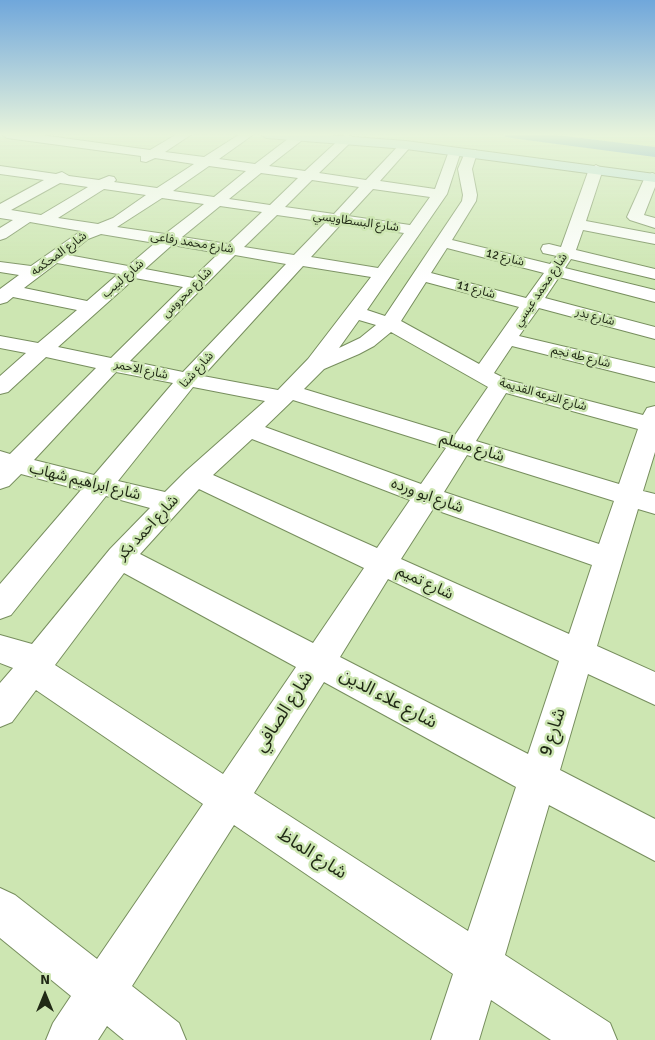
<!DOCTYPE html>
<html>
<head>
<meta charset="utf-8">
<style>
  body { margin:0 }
  #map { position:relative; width:655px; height:1040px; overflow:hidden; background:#cde6b2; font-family:Signika,sans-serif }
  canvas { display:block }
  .north { position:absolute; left:20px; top:970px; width:50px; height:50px; -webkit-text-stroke:4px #cde6b2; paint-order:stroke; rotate:0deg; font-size:14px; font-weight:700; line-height:20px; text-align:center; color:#212a16 }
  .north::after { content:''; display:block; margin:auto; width:18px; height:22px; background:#212a16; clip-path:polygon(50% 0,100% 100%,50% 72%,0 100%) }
</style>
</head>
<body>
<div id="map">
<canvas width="655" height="1040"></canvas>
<div class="north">N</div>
</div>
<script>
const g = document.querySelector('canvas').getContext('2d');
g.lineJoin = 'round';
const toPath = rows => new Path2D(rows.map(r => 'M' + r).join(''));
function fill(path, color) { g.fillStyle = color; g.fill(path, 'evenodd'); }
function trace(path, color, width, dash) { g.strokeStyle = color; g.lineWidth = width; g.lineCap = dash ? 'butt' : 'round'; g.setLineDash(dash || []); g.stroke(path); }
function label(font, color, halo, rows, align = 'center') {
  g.font = font + ' Signika,"Noto Sans Arabic",sans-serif'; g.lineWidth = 5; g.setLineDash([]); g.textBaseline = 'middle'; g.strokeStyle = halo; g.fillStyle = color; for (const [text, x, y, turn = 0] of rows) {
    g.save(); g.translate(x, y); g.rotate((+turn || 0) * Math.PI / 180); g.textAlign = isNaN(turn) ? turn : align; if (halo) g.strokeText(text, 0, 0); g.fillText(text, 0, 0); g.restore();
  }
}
fill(toPath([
  [504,134,548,134,655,147,655,157,511,138,506,137,504,134]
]), '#5c93c8');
const street = toPath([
  [1,134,34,134,150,150,177,134,192,134,165,152,204,157,240,134,254,134,219,159,255,164,293,135,297,134,301,135,303,138,301,141,269,166,305,171,343,136,347,135,351,136,353,139,351,142,319,173,366,180,402,142,406,141,412,145,380,181,435,189,449,151,451,148,459,148,461,151,447,194,367,310,385,316,462,201,463,195,458,169,466,150,476,150,477,153,472,169,477,195,476,201,452,240,550,264,557,256,543,253,541,249,543,245,549,244,561,247,589,169,596,165,603,169,586,221,655,234,655,244,583,230,576,250,655,269,655,279,571,259,565,268,655,290,655,302,559,277,545,298,655,327,655,339,539,308,519,336,655,368,655,382,512,346,494,373,508,380,643,415,647,408,655,406,655,452,643,491,655,494,655,514,638,509,597,646,655,672,655,705,588,674,560,770,655,819,655,861,549,805,505,955,610,1023,617,1040,551,1040,491,1000,479,1040,431,1040,453,974,234,825,132,986,179,1023,186,1040,124,1040,107,1026,98,1040,46,1040,53,1023,71,996,0,938,0,888,15,895,97,959,203,804,36,690,12,722,0,727,0,683,13,668,0,663,0,635,32,644,110,549,150,508,106,496,11,615,0,619,0,584,81,490,21,474,9,486,0,489,0,451,10,454,96,368,46,357,8,392,0,394,0,376,26,353,0,348,0,336,38,343,77,310,13,297,7,302,0,304,0,289,19,275,0,272,0,262,31,266,81,231,30,222,6,238,0,240,0,228,13,220,0,218,0,204,44,180,0,174,0,166,56,174,62,172,69,176,99,180,109,176,114,177,116,180,114,182,157,188,194,164,155,158,146,162,141,161,141,156,7,138,1,134],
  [209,166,246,171,214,197,173,191,209,166],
  [261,173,298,178,270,205,229,199,261,173],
  [312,180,359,187,334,214,285,207,312,180],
  [60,183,88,187,41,215,11,210,60,183],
  [104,189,146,195,113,218,98,224,58,218,104,189],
  [373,189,430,197,410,225,348,216,373,189],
  [162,198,204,204,165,234,117,227,162,198],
  [220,206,262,212,228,244,182,237,220,206],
  [277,215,326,222,294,255,244,247,277,215],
  [341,224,404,233,378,268,311,257,341,224],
  [101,234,155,243,128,266,68,255,88,239,101,234],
  [172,245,219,253,193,278,145,269,172,245],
  [447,248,544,273,526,298,431,273,447,248],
  [235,255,286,264,183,372,130,361,235,255],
  [57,263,118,274,87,301,24,288,57,263],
  [303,266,371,277,308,359,278,390,203,376,303,266],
  [135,278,183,287,111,358,58,347,135,278],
  [426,282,519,307,479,364,401,321,426,282],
  [359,320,376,325,360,338,339,348,359,320],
  [391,332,488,387,455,435,304,389,324,369,359,354,374,346,391,332],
  [116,372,173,383,94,475,34,460,116,372],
  [193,387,265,401,186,471,165,492,118,481,193,387],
  [506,393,638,429,619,484,476,441,506,393],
  [293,400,446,448,421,484,265,427,293,400],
  [252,439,410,500,377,548,213,475,252,439],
  [467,455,614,501,599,544,444,492,467,455],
  [199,489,364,568,313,643,140,554,199,489],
  [433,509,592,565,569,634,401,559,433,509],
  [124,573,296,667,223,774,55,665,124,573],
  [388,579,559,661,528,754,340,657,388,579],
  [324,682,516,787,468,931,254,793,324,682],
  [652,173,655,174,655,187,644,215,655,218,655,228,630,220,627,217,645,177,652,173]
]);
const secondary = toPath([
  [260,134,314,134,406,141,655,174,655,182,406,149,266,138,260,134]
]);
trace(street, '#778e5e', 2);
trace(secondary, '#778e5e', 2);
fill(street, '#fff');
fill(secondary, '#c3e4e2');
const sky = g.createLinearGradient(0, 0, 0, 280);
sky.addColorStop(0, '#70a7db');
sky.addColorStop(0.48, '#e8f4dc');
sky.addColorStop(1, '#e8f4dc00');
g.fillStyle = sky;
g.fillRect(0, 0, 655, 280);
label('12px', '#212a16', '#cde6b2', [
  ["شارع البسطاويسي",356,222,8],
  ["شارع محمد رفاعى",192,243,9],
  ["شارع المحكمه",59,254,-36],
  ["شارع 12",505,258,14],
  ["شارع لبيب",123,279,-41],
  ["شارع 11",476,290,15],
  ["شارع محمد عيسي",541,290,-56],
  ["شارع محروس",187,293,-45],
  ["شارع بدر",595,317,15],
  ["شارع طه نجم",581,357,14],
  ["شارع الاحمر",141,370,12],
  ["شارع شتا",197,370,-48],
  ["شارع الترعه القديمة",543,395,16]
]);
label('15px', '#212a16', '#cde6b2', [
  ["شارع مسلم",472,448,17],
  ["شارع ابراهيم شهاب",85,482,14],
  ["شارع ابو ورده",427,496,20],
  ["شارع احمد بكر",148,528,-47],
  ["شارع تميم",425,583,25]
]);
label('18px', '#212a16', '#cde6b2', [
  ["شارع علاء الدين",388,699,28],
  ["شارع الصافي",284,712,-57],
  ["شارع 9",553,732,-72],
  ["شارع الماظ",312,854,33]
]);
</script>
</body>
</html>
